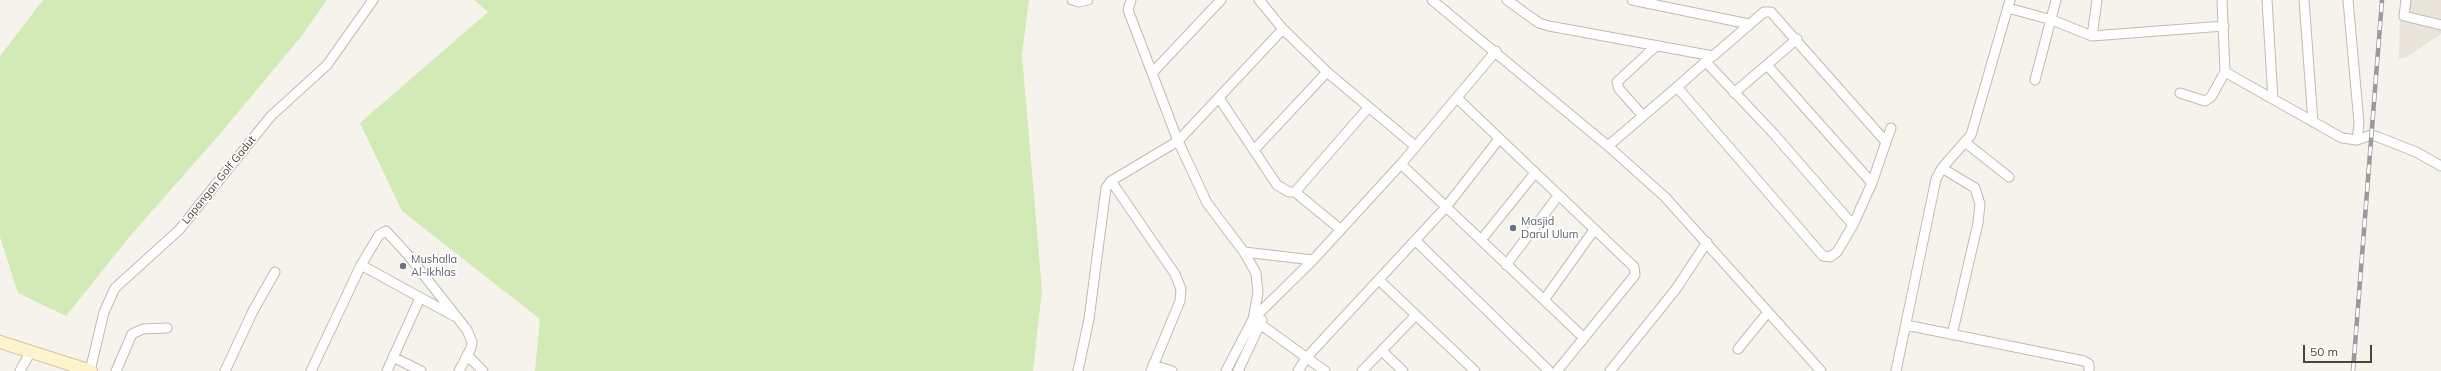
<!DOCTYPE html>
<html>
<head>
<meta charset="utf-8">
<style>
  body { margin:0 }
  #map { position:relative; width:2441px; height:371px; overflow:hidden; background:#f6f3ec; font-family:Mulish,sans-serif }
  canvas { display:block }
  .scale { position:absolute; left:2303px; top:345px; width:69px; height:18px; box-sizing:border-box; border:2px solid #4b4439; border-top:0; padding-left:5px; font-size:12px; line-height:14px; white-space:nowrap; color:#4b4439; -webkit-text-stroke:3px #fff; paint-order:stroke }
</style>
</head>
<body>
<div id="map">
<canvas width="2441" height="371"></canvas>
<div class="scale">50 m</div>
</div>
<script>
const g = document.querySelector('canvas').getContext('2d');
g.lineJoin = 'round';
function fill(path, color) { g.fillStyle = color; g.fill(path, 'evenodd'); }
const toPath = rows => new Path2D(rows.map(r => 'M' + r).join(''));
function trace(path, color, width, dash) { g.strokeStyle = color; g.lineWidth = width; g.lineCap = dash ? 'butt' : 'round'; g.setLineDash(dash || []); g.stroke(path); }
function label(font, color, halo, rows, align = 'center') {
  g.font = font + ' Mulish,sans-serif'; g.lineWidth = 3.5; g.setLineDash([]); g.textBaseline = 'middle'; g.strokeStyle = halo; g.fillStyle = color; for (const [text, x, y, turn = 0] of rows) {
    g.save(); g.translate(x, y); g.rotate((+turn || 0) * Math.PI / 180); g.textAlign = isNaN(turn) ? turn : align; if (halo) g.strokeText(text, 0, 0); g.fillText(text, 0, 0); g.restore();
  }
}
fill(toPath([
  [2400,0,2441,0,2441,34,2407,57,2399,59]
]), '#eae5da');
fill(toPath([
  [43,0,327,0,300,38,220,134,130,236,66,316,18,293,0,237,0,56],
  [474,0,1029,0,1022,55,1042,290,1033,371,535,371,540,319,402,211,360,123,488,12]
]), '#d2eab5');
const street = toPath([
  [1072,0,1079,2,1088,0],
  [1131,0,1128,10,1178,141,1207,203,1244,252,1256,273,1258,293,1253,319,1325,371],
  [1259,0,1283,29,1327,72,1415,146],
  [1432,0,1608,146,1665,197,1821,371],
  [1507,0,1539,23,1549,26,1713,56,1764,12,1771,12,1886,142,1872,183,1853,225,1837,252,1830,257,1823,256,1677,87,1608,146],
  [1632,0,1749,24],
  [2267,0,2273,99],
  [2304,0,2313,122],
  [2406,0,2404,16,2441,25],
  [2008,8,2052,20,2092,36,2224,26],
  [2092,36,2097,0],
  [1705,61,1774,134,1853,225],
  [1767,65,1872,183],
  [1153,72,1221,0],
  [2225,72,2342,138,2357,140,2359,123,2348,0],
  [2035,80,2056,0],
  [1677,87,1710,58],
  [1734,93,1797,39],
  [2180,93,2205,101,2211,97,2225,72,2222,0],
  [1219,98,1277,185,1289,192,1295,192,1368,108],
  [1457,98,1634,267,1635,275,1557,371],
  [1643,116,1619,89,1617,82,1656,46],
  [2357,140,2371,135,2378,137,2416,152,2441,166],
  [1886,142,1891,128],
  [1966,143,2009,177],
  [1254,150,1327,72],
  [1401,164,1584,338],
  [1942,168,1975,188,1980,204,1978,223,1952,335],
  [1111,181,1175,274,1181,289,1180,301,1151,371],
  [1295,192,1340,229],
  [1481,240,1535,173],
  [1416,241,1549,371],
  [1244,252,1313,260],
  [361,265,454,316],
  [1506,265,1558,196],
  [1379,280,1475,371],
  [1544,300,1594,230],
  [1906,325,2084,361,2089,364,2089,371],
  [1738,349,1768,312],
  [1382,351,1403,371],
  [467,355,483,371],
  [393,357,421,371],
  [1153,365,1172,371],
  [20,371,31,351],
  [90,371,104,312,115,288,179,230,271,116,327,65,373,0],
  [116,371,132,334,143,329,167,328],
  [225,371,253,311,275,272],
  [311,371,361,265,379,235,386,231,408,255,467,330,472,342,471,348,459,371],
  [387,371,420,298],
  [1078,371,1089,319,1106,188,1111,181,1178,141,1283,29],
  [1226,371,1253,319,1313,260,1401,164,1496,51],
  [1238,371,1262,320],
  [1298,371,1307,357,1446,207,1499,139],
  [1362,371,1416,315],
  [1610,371,1676,289,1707,242],
  [1896,371,1936,179,1942,168,1971,135,2010,0]
]);
const secondary = toPath([
  [0,342,91,371]
]);
trace(street, '#c2bbae', 11);
trace(secondary, '#d6c79b', 14);
trace(street, '#fff', 9);
trace(secondary, '#fff3cd', 12);
const rail = toPath([
  [2353,371,2382,0]
]);
trace(rail, '#9a9a9a', 4.5);
trace(rail, '#fff', 3, [9]);
for (const [x, y, r, color] of [
  [1513,228,4,"#6b7280"],
  [403,266,4,"#6b7280"]
]) { const dot = new Path2D(); dot.arc(x, y, r, 0, 2 * Math.PI); g.fillStyle = color; g.fill(dot); trace(dot, '#fff', 1.5); }
label('11px', '#4b4439', '#fff', [
  ["Lapangan Golf Gadut",219,180,-51]
]);
label('11px', '#5b616d', '#fff', [
  ["Masjid",1521,222],
  ["Darul Ulum",1521,235],
  ["Mushalla",411,260],
  ["Al-Ikhlas",411,273]
], 'left');
</script>
</body>
</html>
